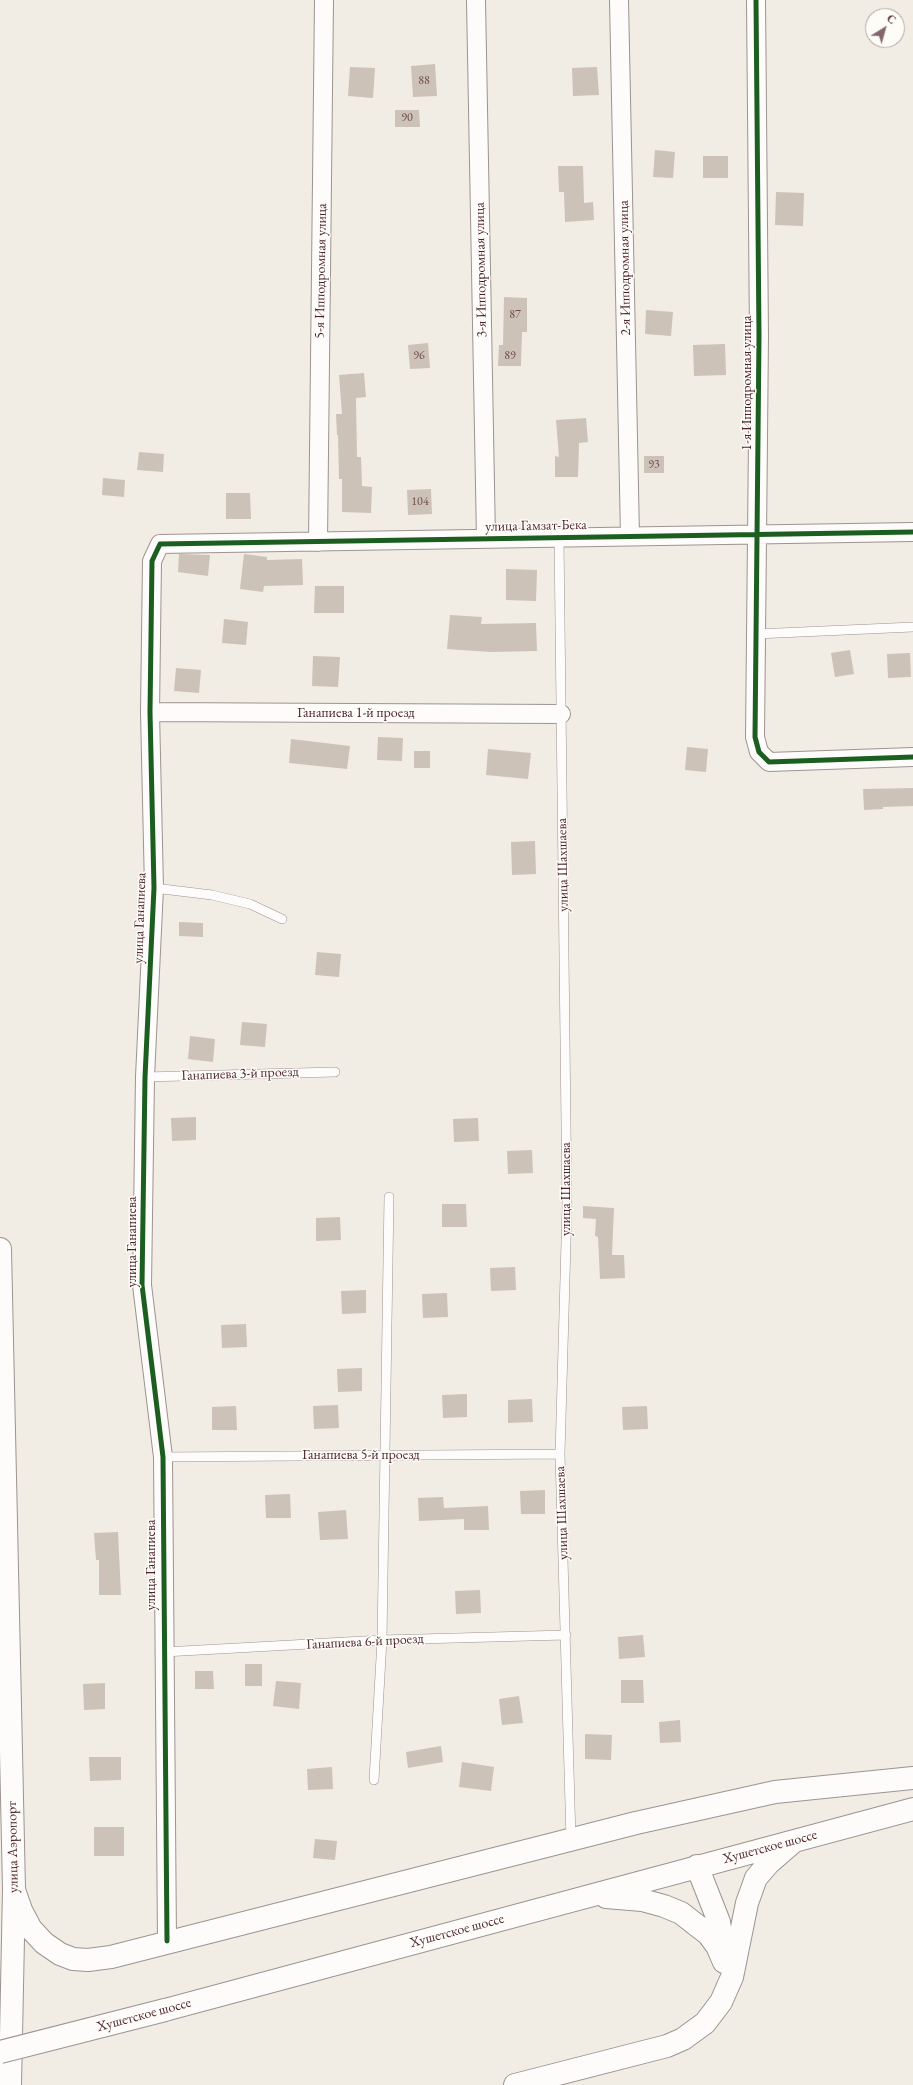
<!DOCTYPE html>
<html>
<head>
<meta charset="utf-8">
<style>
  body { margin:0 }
  #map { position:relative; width:913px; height:2085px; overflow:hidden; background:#f1ede4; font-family:"EB Garamond",serif }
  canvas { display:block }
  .north { position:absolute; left:865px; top:8px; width:40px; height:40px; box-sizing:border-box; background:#fdfcf7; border:1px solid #b5a4a5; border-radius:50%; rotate:37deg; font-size:11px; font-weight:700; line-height:16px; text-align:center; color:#4a1f2b }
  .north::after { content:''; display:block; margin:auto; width:14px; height:18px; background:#84676c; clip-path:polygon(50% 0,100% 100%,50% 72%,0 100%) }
</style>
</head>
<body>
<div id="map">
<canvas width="913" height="2085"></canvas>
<div class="north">С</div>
</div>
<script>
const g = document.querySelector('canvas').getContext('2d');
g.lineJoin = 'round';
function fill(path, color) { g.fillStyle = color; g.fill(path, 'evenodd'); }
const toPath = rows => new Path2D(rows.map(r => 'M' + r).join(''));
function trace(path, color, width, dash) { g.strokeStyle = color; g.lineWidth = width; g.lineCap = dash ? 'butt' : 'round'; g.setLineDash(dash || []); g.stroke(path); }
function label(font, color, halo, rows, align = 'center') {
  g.font = font + ' "EB Garamond",serif'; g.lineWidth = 3; g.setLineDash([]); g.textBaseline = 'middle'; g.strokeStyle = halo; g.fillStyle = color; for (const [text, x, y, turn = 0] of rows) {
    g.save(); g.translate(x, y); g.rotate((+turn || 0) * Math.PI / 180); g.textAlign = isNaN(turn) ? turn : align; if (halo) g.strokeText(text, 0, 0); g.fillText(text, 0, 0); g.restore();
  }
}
fill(toPath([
  [435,64,437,96,413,97,411,66],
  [350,67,375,68,373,98,348,96],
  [597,67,599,95,573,96,572,68],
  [395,110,419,110,420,127,395,127],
  [655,150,675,152,673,178,653,177],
  [703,156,728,156,728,178,703,178],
  [558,166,583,166,584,203,593,202,594,220,565,222,564,192,559,192],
  [776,192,804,193,803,226,775,225],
  [504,297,527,298,527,332,522,332,521,366,498,366,499,345,503,345],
  [646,310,673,312,671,336,645,334],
  [428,343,430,368,410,369,408,345],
  [725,344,726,375,694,376,693,345],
  [364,373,366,397,356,398,357,457,361,457,362,486,372,487,371,513,342,512,342,479,339,479,338,435,337,435,336,414,342,414,339,375],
  [586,418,588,442,579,443,578,477,555,477,555,456,559,457,556,420],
  [139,452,164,454,163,472,137,470],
  [644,456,664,456,664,473,644,473],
  [103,478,125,480,124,497,102,495],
  [431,489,432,514,408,515,407,490],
  [226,493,250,493,251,519,226,519],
  [179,554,210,555,208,576,178,572],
  [244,554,267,557,267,560,302,559,303,585,264,586,263,592,240,589],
  [506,569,537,570,536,601,506,600],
  [315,586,344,586,344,613,314,613],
  [450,615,482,617,481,624,536,623,537,651,490,652,447,649],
  [224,619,248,622,246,645,222,643],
  [850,650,854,674,835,677,831,653],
  [910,653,911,677,888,678,887,654],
  [313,656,340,657,338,687,312,686],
  [176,668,201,670,199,693,174,691],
  [378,737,403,738,402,761,377,760],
  [291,739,350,746,347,769,289,763],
  [687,747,708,749,706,772,685,770],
  [488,749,531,753,528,779,486,775],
  [414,751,430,751,430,768,414,768],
  [913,788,913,806,883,807,883,809,864,810,863,789],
  [535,841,536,874,512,875,511,842],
  [179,922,203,923,203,937,179,936],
  [317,952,341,954,339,977,315,975],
  [242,1022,267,1024,265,1047,240,1045],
  [190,1036,215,1039,213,1062,188,1059],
  [196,1117,196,1140,172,1141,171,1118],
  [478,1118,479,1141,454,1142,453,1119],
  [532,1150,533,1173,508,1174,507,1151],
  [442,1204,466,1204,467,1227,442,1227],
  [583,1206,614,1208,612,1255,624,1255,625,1278,600,1279,598,1237,595,1236,596,1219,583,1218],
  [340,1217,341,1240,316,1241,316,1218],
  [515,1267,516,1290,491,1291,490,1268],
  [366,1290,366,1313,342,1314,341,1291],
  [447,1293,448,1317,423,1318,422,1294],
  [246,1324,247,1347,222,1348,221,1325],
  [362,1368,362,1391,338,1392,337,1369],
  [467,1394,467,1417,443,1418,442,1395],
  [532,1399,533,1422,508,1423,508,1400],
  [338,1405,339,1428,314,1429,313,1406],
  [236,1406,237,1430,212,1430,212,1407],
  [647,1406,648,1429,623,1430,622,1407],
  [545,1490,545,1514,521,1514,520,1491],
  [290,1494,291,1518,266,1518,265,1495],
  [443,1497,444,1508,488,1506,489,1530,464,1530,464,1519,419,1521,418,1498],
  [346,1510,348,1539,320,1540,318,1512],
  [118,1532,121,1595,99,1595,99,1560,96,1560,94,1533],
  [480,1590,481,1613,456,1614,455,1591],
  [643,1635,645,1657,619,1659,618,1637],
  [245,1664,262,1664,262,1686,245,1686],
  [195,1671,213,1671,214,1689,195,1689],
  [621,1680,643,1680,644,1703,621,1703],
  [276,1681,301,1683,299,1709,273,1706],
  [105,1683,105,1709,84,1710,83,1684],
  [519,1696,523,1723,502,1725,499,1699],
  [680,1720,681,1742,660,1743,659,1722],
  [585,1734,612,1735,611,1760,585,1759],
  [441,1746,443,1762,408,1768,406,1752],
  [89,1757,121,1757,121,1780,90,1781],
  [462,1762,494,1767,491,1791,459,1787],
  [332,1767,333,1789,308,1790,307,1769],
  [94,1827,124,1827,124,1856,94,1856],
  [315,1839,337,1841,335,1860,313,1858]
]), '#cdc2b7');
const service = toPath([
  [559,538,567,1207,560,1454,571,1840],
  [756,634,913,627],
  [154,888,212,895,250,904,282,919],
  [145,1077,335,1072],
  [163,1457,560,1454],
  [164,1652,382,1640,566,1635],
  [374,1780,382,1640,389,1197]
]);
const minor = toPath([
  [476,0,486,539],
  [619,0,630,536],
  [756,0,759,336,755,737,759,752,769,762,913,757],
  [318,542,324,0],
  [150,712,561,714],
  [167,1941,163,1457,142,1285,145,1077,154,888,150,712,152,561,160,544,913,532]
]);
const secondary = toPath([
  [697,1866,719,1922,724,1952],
  [14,1890,21,1910,31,1929,44,1943,60,1954,73,1959,88,1960,111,1957,636,1823,775,1792,913,1778],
  [606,1897,642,1900,664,1906,681,1913,708,1934,717,1946,724,1962],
  [165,2010,913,1809],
  [515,2085,667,2046,683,2039,705,2023,721,2002,732,1977,747,1903,756,1878,769,1863,791,1844]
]);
const primary = toPath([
  [0,1249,14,1889,10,2085]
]);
trace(service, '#9d9391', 10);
trace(minor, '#9d9391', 20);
trace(secondary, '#9d9391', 24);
trace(primary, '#9d9391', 24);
trace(service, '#fdfcfb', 9);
trace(minor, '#fdfcfb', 18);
trace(secondary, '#fdfcfb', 22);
trace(primary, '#fdfcfb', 22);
const secondaryBridge = toPath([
  [0,2052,165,2010]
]);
trace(secondaryBridge, '#9d9391', 24, []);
trace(secondaryBridge, '#fdfcfb', 22);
trace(toPath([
  [756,0,759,336,755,737,759,752,769,762,913,757],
  [167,1941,163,1457,142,1285,145,1077,154,888,150,712,152,561,160,544,913,532]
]), '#1b5e20', 5);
label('12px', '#6b484e', null, [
  ["88",424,81],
  ["90",407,118],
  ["87",515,315],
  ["96",419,356],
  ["89",510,356],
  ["93",654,465],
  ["104",420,502]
]);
label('14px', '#4a1f2b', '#fdfcf7', [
  ["2-я Ипподромная улица",625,268,-91],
  ["3-я Ипподромная улица",481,270,-91],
  ["5-я Ипподромная улица",321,271,-89],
  ["1-я Ипподромная улица",747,383,-90],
  ["улица Гамзат-Бека",536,526,-1],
  ["Ганапиева 1-й проезд",356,713],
  ["улица Шахшаева",563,865,-91],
  ["улица Ганапиева",140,918,-88],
  ["Ганапиева 3-й проезд",240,1074,-2],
  ["улица Шахшаева",566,1189,-90],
  ["улица Ганапиева",132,1242,-90],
  ["Ганапиева 5-й проезд",361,1455],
  ["улица Шахшаева",562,1513,-92],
  ["улица Ганапиева",151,1565,-90],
  ["Ганапиева 6-й проезд",365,1642,-3],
  ["улица Аэропорт",13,1847,-91],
  ["Хушетское шоссе",770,1847,-15],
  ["Хушетское шоссе",457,1931,-15],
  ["Хушетское шоссе",144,2015,-15]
]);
</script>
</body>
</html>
